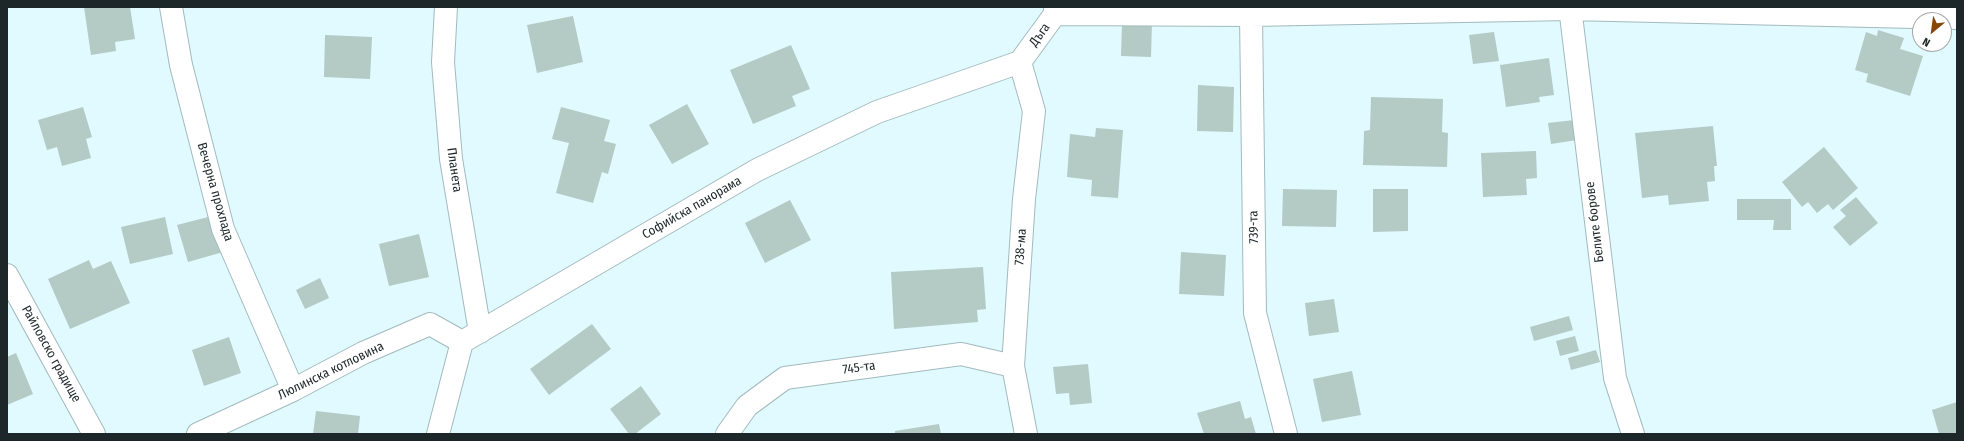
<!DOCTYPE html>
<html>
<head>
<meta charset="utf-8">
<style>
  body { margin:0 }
  #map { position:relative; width:1964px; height:441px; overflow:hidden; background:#e1faff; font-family:"Fira Sans Condensed",sans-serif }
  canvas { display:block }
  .frame { position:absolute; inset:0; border:8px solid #1d2628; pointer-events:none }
  .north { position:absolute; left:1912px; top:12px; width:40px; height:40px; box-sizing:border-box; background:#fff; border:1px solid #a5a8a9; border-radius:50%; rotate:209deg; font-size:11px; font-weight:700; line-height:16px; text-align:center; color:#1d2628 }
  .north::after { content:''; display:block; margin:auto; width:14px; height:18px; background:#854706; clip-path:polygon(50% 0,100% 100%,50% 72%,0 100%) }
</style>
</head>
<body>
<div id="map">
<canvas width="1964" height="441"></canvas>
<div class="frame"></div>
<div class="north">N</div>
</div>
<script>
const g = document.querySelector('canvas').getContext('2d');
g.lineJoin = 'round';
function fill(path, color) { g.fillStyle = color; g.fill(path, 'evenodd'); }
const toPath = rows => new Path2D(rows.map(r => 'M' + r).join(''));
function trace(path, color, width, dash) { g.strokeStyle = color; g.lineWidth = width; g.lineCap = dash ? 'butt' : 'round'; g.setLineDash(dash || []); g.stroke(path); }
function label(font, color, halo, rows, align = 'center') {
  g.font = font + ' "Fira Sans Condensed",sans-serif'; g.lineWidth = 3; g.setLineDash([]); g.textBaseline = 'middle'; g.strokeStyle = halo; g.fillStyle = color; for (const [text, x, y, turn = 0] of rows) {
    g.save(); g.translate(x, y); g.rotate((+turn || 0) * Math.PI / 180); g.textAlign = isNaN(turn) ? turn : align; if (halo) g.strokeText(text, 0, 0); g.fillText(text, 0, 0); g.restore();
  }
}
fill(toPath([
  [84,7,130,7,135,39,115,42,116,51,91,55],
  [573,16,583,62,537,73,527,25],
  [1122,22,1152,22,1151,57,1121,56],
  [1878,30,1904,38,1900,49,1923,56,1910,96,1866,82,1868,74,1855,70,1866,32,1877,36],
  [1494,32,1499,61,1473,64,1469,35],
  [325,35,372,37,370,79,324,77],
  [791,45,810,89,792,96,796,106,753,124,730,70],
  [1549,58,1554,95,1539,97,1540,102,1506,107,1500,65],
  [1198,85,1234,87,1233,132,1197,131],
  [1371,97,1443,99,1442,132,1448,133,1447,167,1363,165,1364,131,1370,130],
  [687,104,709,144,672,164,649,125],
  [83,107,92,137,86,139,91,158,62,166,57,147,47,150,38,120],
  [561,107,610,120,604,141,616,144,608,174,602,172,593,203,556,193,569,143,552,139],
  [1574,120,1577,140,1551,144,1548,123],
  [1713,126,1717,166,1714,166,1715,181,1707,182,1709,201,1669,205,1668,195,1642,198,1635,133],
  [1096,128,1123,130,1118,198,1091,196,1092,180,1067,177,1070,134,1095,137],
  [1824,147,1858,188,1833,210,1828,204,1817,213,1808,202,1802,207,1782,182],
  [1536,151,1537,178,1526,179,1527,195,1483,197,1481,153],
  [1283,189,1337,190,1336,227,1282,226],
  [1373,189,1408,189,1408,231,1373,232],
  [1856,197,1878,223,1850,246,1833,227,1846,216,1840,210],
  [1737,199,1791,199,1791,230,1773,230,1774,220,1737,220],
  [790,200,811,240,765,263,745,223],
  [212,216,223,252,188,262,177,225],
  [165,217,173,254,130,264,121,227],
  [419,234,429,277,389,286,379,244],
  [1181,252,1226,255,1224,296,1179,294],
  [89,260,93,269,111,261,130,303,70,329,48,279],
  [983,267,986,309,977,310,978,322,894,329,891,272],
  [320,278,329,298,305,309,296,290],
  [1334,299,1339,332,1309,336,1305,303],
  [1569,316,1573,330,1534,341,1530,327],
  [592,324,611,349,549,395,530,369],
  [1575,336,1579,351,1560,356,1556,341],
  [229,337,241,373,204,386,192,350],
  [1596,350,1600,362,1571,370,1568,358],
  [16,353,33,394,7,405,7,357],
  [1088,364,1092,403,1070,405,1069,393,1056,394,1053,367],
  [1352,371,1361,415,1322,422,1313,379],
  [641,386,661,414,635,434,629,434,610,409],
  [1240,401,1245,419,1251,417,1256,434,1204,434,1197,413],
  [1957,402,1957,434,1939,434,1932,410],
  [316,411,360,416,358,434,313,434],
  [939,424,941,434,895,434,895,431]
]), '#b3cac5');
const minor = toPath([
  [171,7,181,65,223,229,293,390],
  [446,7,443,62,451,159,480,332],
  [1570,7,1615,378,1633,434],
  [1055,14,1251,15,1570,9,1957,18],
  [1251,15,1255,313,1286,434],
  [1020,62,1034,111,1024,199,1013,366,1026,434],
  [1020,62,1055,14,1055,7],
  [7,275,94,434],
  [198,434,293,390,363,353,430,324,462,342],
  [438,434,462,342,757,170,877,112,1020,62],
  [727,434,747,406,785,378,961,354,1013,366]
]);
trace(minor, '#a2babe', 24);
trace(minor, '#fff', 22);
label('13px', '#1d2628', '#fff', [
  ["Дъга",1040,35,-54],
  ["Планета",454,170,82],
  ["Вечерна прохлада",215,192,74],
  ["Софийска панорама",692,208,-30],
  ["Белите борове",1595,222,-97],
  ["739-та",1254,227,-91],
  ["738-ма",1021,247,-86],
  ["Райловско градище",51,354,61],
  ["745-та",859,368,-8],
  ["Люлинска котловина",331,371,-26]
]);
</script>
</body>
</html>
